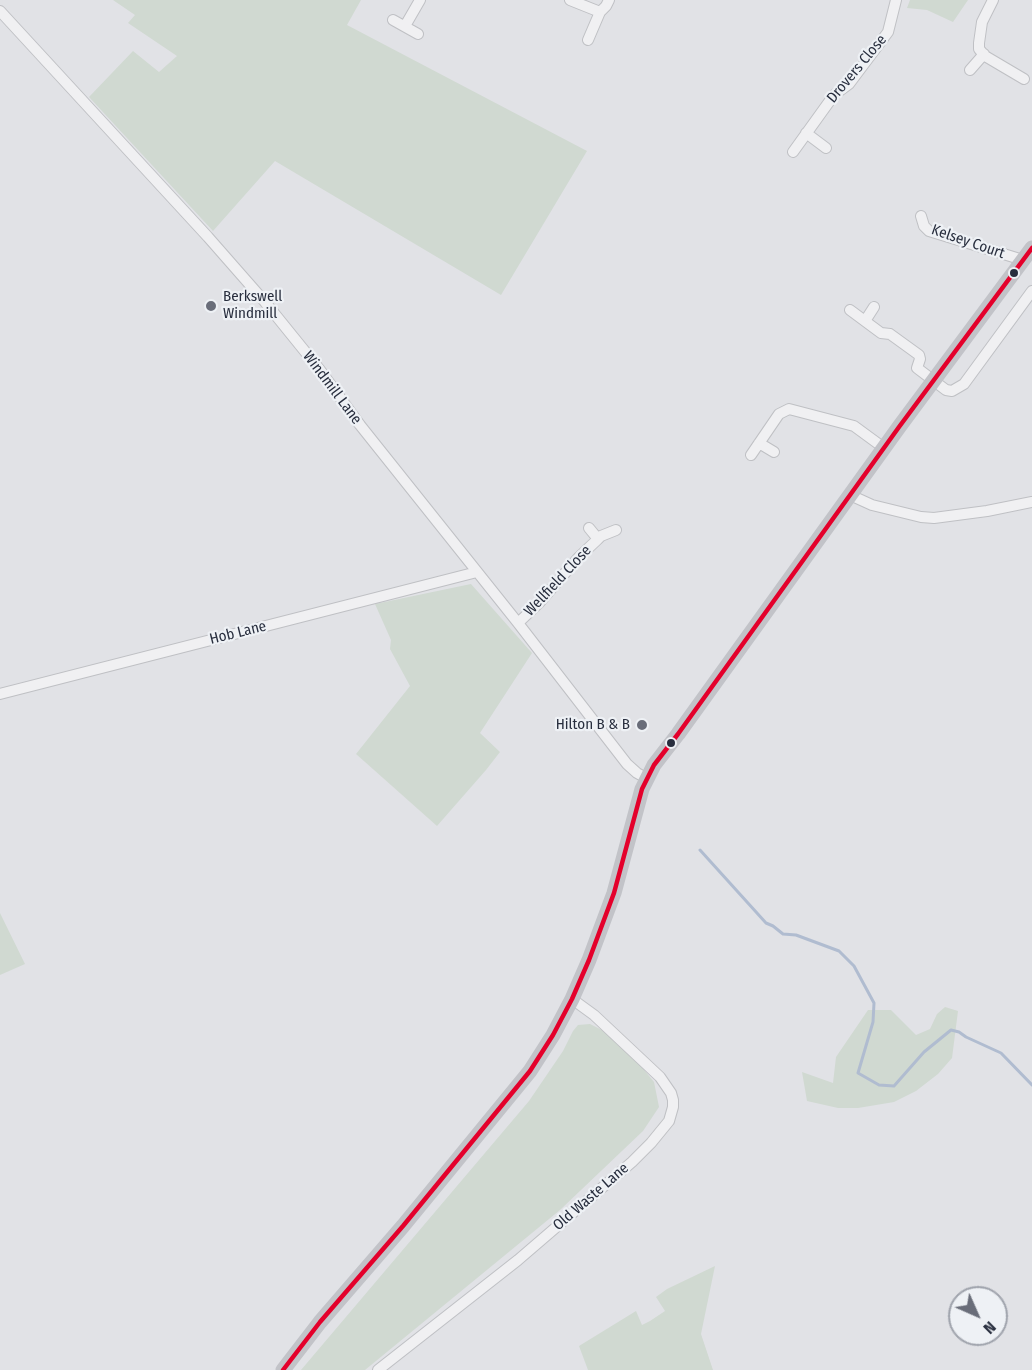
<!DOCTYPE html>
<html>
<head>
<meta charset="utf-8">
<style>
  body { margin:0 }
  #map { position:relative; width:1032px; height:1370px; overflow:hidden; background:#e1e2e6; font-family:"Fira Sans Condensed",sans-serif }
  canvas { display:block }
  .north { position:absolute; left:948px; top:1286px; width:60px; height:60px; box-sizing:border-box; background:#eef1f5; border:2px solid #9fa3ac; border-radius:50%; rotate:135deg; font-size:16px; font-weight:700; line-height:24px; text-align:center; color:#282e3e }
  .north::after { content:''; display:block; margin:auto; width:21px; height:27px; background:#696d79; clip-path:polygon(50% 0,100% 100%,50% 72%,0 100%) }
</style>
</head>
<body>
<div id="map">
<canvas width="1032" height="1370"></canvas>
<div class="north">N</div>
</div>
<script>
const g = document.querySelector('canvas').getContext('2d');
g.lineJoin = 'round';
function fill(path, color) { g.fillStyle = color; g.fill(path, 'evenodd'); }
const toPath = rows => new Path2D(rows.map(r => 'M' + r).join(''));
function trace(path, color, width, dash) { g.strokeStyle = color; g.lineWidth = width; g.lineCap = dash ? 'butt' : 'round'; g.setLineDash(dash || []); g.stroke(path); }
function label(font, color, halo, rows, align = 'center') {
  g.font = font + ' "Fira Sans Condensed",sans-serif'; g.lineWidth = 4.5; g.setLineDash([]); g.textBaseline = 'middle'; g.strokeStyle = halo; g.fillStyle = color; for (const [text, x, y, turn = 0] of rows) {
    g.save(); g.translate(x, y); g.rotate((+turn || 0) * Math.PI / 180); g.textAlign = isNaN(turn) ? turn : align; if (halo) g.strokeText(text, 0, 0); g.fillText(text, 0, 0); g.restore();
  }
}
fill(toPath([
  [113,0,361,0,347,25,587,151,501,295,275,161,213,231,89,97,133,51,159,72,177,56,128,23,135,15],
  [910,0,968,0,953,22,927,10,907,8],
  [471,584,532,653,480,733,500,752,486,770,437,826,356,754,410,686,390,649,391,640,375,604],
  [0,913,25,964,0,975],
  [945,1007,958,1011,952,1058,938,1074,916,1091,894,1102,858,1108,838,1108,807,1101,802,1072,833,1083,836,1057,868,1010,891,1010,916,1035,930,1029,937,1014],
  [590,1024,606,1032,632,1055,654,1082,659,1107,643,1131,560,1210,365,1370,301,1370,529,1101,563,1051,573,1031,578,1025],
  [715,1266,701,1334,713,1370,588,1370,579,1346,636,1311,642,1325,650,1321,665,1311,656,1297,667,1289]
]), '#d0d9d1');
trace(toPath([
  [700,850,766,923,773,926,783,934,796,935,839,951,854,966,874,1003,873,1022,858,1073,879,1085,894,1086,924,1052,951,1030,959,1032,966,1037,1001,1053,1032,1085]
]), '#b0bcd0', 3);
const street = toPath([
  [570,0,600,12,606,6,609,0],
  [993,0,982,22,979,43,979,49,985,56,1024,79],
  [0,11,208,237,265,302,320,370,360,425,518,623,627,764,637,773,646,778],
  [393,20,418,34],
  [405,26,420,0],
  [588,40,600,12],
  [970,70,984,54],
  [806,133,826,148],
  [793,152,834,95,849,84,888,32,896,0],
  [921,216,924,226,929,231,1023,260],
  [850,310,881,333,890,334,919,355,920,359,917,368,946,390,952,391,964,384,1032,291],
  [865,321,874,307],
  [759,443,774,452],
  [751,455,779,414,789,409,854,426,884,448],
  [850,495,872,505,921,517,934,518,987,511,1032,502],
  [589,528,598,539],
  [518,623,539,603,579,557,598,539,601,536,616,530],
  [0,694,477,572],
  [378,1370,518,1260,632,1162,651,1143,669,1121,673,1107,673,1100,671,1093,660,1077,594,1015,572,999]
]);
trace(street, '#bfc0c4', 12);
trace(street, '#f0f0f2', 10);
trace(toPath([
  [283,1370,320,1322,403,1226,530,1071,553,1035,572,999,589,960,614,893,642,789,654,765,678,734,899,427,1032,248]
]), '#c2c3c8', 15);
trace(toPath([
  [283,1370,320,1322,403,1226,530,1071,553,1035,572,999,589,960,614,893,642,789,654,765,678,734,899,427,1032,248]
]), '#e4002b', 4.5);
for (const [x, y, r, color] of [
  [1014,273,5,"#282e3e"],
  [211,306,6,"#696d79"],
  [642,725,6,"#696d79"],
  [671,743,5,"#282e3e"]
]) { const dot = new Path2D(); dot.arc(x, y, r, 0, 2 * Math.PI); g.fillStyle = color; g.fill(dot); trace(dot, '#eef1f5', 2); }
label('15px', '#282e3e', '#eef1f5', [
  ["Drovers Close",857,69,-50],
  ["Kelsey Court",968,242,19],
  ["Windmill Lane",332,388,53],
  ["Wellfield Close",558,581,-47],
  ["Hob Lane",238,633,-14],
  ["Old Waste Lane",591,1197,-41]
]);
label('15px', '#282e3e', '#eef1f5', [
  ["Berkswell",223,297],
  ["Windmill",223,314],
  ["Hilton B & B",630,725,"right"]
], 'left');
</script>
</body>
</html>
